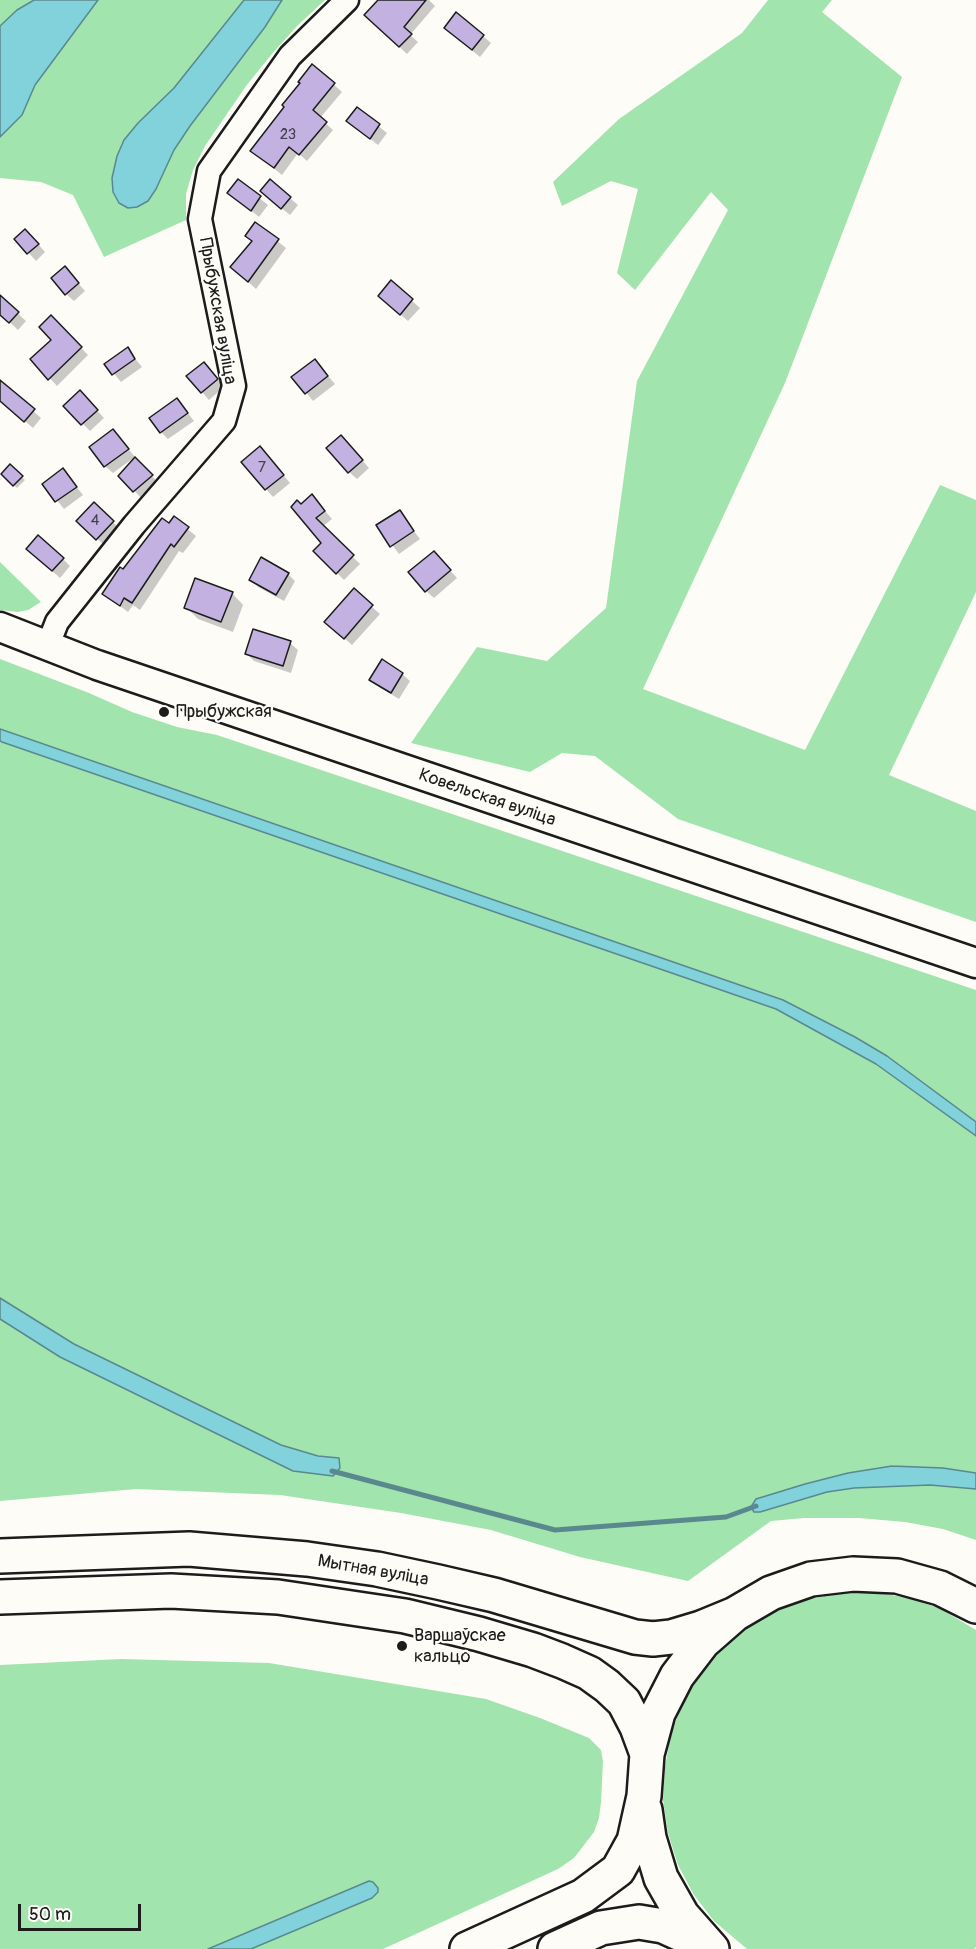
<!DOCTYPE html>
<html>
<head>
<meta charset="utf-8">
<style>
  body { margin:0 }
  #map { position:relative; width:976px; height:1949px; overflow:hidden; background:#fdfcf7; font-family:Pangolin,sans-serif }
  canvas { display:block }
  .scale { position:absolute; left:18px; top:1904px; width:123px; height:27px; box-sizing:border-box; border:3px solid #1c1c1c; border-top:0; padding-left:8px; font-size:18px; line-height:21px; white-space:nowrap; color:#1c1c1c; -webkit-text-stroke:4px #fdfcf7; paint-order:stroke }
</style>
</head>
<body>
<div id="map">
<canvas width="976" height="1949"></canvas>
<div class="scale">50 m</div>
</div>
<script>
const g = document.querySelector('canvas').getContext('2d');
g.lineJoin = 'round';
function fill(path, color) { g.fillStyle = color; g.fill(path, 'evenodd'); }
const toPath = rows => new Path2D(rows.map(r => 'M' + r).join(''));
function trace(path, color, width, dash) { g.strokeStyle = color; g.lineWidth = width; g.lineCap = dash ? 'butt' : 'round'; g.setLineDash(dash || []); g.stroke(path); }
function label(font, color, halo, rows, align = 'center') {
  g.font = font + ' Pangolin,sans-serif'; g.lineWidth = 4.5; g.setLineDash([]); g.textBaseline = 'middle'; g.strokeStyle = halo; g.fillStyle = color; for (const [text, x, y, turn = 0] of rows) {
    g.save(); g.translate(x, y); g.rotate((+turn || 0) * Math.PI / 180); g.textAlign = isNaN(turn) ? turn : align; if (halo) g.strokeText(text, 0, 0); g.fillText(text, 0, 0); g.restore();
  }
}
fill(toPath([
  [0,0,325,0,297,26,271,55,246,86,205,146,193,170,186,194,186,220,104,257,73,195,41,182,0,178],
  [768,0,832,0,822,12,902,77,785,383,643,689,805,750,940,485,976,500,976,592,889,775,976,811,976,922,678,819,595,756,562,753,530,772,411,743,477,647,547,661,606,608,637,381,728,210,711,192,635,290,617,273,638,189,611,181,562,206,553,182,619,119,742,33],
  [0,562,41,602,28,610,18,612,0,610],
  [0,659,89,693,132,712,177,727,217,735,976,990,976,1540,943,1529,905,1522,859,1518,804,1518,771,1521,688,1581,580,1557,491,1530,401,1513,280,1495,136,1489,0,1501],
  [875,1592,908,1598,939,1608,976,1630,976,1947,974,1949,747,1949,714,1921,694,1895,678,1865,668,1833,663,1800,665,1767,671,1734,683,1703,700,1674,722,1649,748,1627,777,1611,808,1599,841,1593],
  [121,1659,269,1663,486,1699,540,1718,589,1738,601,1750,603,1761,601,1802,599,1818,594,1832,574,1858,558,1869,383,1949,0,1949,0,1665]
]), '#a1e4ae');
const water = toPath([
  [34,0,98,0,35,85,22,115,0,137,0,26,17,10,34,0],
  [244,0,282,0,265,27,190,126,174,150,156,189,148,201,137,207,128,208,119,203,113,192,112,178,117,156,124,140,138,123,174,88,244,0],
  [0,729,783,1000,855,1037,887,1056,976,1122,976,1136,876,1064,776,1009,2,742,0,741,0,729],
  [0,1298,74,1344,281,1445,318,1456,339,1458,340,1468,333,1476,293,1471,60,1357,0,1319,0,1298],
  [892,1466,943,1468,976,1473,976,1489,930,1485,854,1488,827,1492,760,1512,754,1512,751,1507,756,1499,805,1484,848,1473,892,1466],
  [369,1881,373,1882,378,1888,378,1892,372,1898,251,1949,208,1949,369,1881]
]);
fill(water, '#81d2db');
trace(water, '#59898f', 1.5);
fill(toPath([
  [395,0,429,0,435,6,410,35,418,42,407,54,374,23],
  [453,35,483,36,491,43,480,57],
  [313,66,342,92,320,118,333,130,307,161,298,153,282,175,252,151,286,107],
  [357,109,387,133,378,145,348,121],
  [238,181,268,205,259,217,229,193],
  [270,181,298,205,290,215,269,198],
  [256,224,286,248,256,289,232,267,253,242,247,236],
  [33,238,45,252,36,261,16,239],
  [72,276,85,291,74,301,66,294],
  [391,282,420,308,408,321,387,303],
  [0,297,26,321,18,330,0,313],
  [51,317,88,355,57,386,32,359,53,341],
  [127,349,142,367,121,382,106,364],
  [315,361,335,384,313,401,294,377],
  [211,371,224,387,209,400,202,392],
  [0,382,41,418,33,428,0,400],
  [80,392,104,418,90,431,65,406],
  [177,399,194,421,168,439,161,432],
  [120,439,135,457,113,473,105,466],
  [348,444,369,468,357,479,349,472],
  [267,456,290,483,273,497,243,462],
  [135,460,159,483,142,499,120,476],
  [10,466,25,480,17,488,3,474],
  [63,470,83,495,64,509,44,484],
  [94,504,120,529,105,546,78,521],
  [319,504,332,519,322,527,360,564,344,580,315,551,323,543,301,506],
  [399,512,420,539,399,554,378,526],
  [174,518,196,536,183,553,179,551,140,610,133,605,128,612,104,594,123,571],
  [36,557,63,559,70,566,60,578],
  [441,560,457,578,434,598,426,591],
  [288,574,295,581,284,601,258,587,251,579],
  [354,591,380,614,352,645,334,629],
  [232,593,243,605,233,632,198,619,186,607],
  [254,631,290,643,298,650,291,673,254,661,247,654],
  [402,674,410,681,399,699,379,687,371,679]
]), '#0003');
trace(toPath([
  [332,1471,555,1530,726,1517,756,1506]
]), '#59898f', 5);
const building = toPath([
  [378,0,426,0,404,27,412,34,399,47,364,15,378,0],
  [456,12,484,35,472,50,444,28,456,12],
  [312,64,335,83,313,110,327,122,299,155,289,147,274,168,250,151,284,107,282,105,300,83,298,82,312,64],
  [357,107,380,124,370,139,346,121,357,107],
  [238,179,261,196,251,211,227,193,238,179],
  [270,179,291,197,281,209,260,191,270,179],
  [255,222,279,239,248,282,230,267,252,241,245,236,255,222],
  [25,229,39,244,27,254,14,239,25,229],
  [65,266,79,283,65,295,51,278,65,266],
  [391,280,413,299,400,315,378,296,391,280],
  [0,295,19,312,9,323,0,315,0,295],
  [51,315,82,347,48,380,30,359,51,340,39,327,51,315],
  [128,347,135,359,112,375,104,364,128,347],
  [315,359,328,376,305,394,291,377,315,359],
  [204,362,218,379,201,393,186,376,204,362],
  [0,380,35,409,24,422,0,401,0,380],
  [80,390,98,410,81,425,63,406,80,390],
  [177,398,188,413,160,433,149,418,177,398],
  [113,429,129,449,104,467,89,447,113,429],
  [341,435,363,460,348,473,326,448,341,435],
  [260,446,284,475,265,490,241,462,260,446],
  [135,457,153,475,133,492,118,476,135,457],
  [10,464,23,476,13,486,1,474,10,464],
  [63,468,77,487,55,502,42,484,63,468],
  [312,494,325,511,316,518,354,555,336,574,313,551,321,543,291,507,297,500,301,504,312,494],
  [94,502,114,521,96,540,76,521,94,502],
  [400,510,414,531,390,547,376,525,400,510],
  [174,516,189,527,174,547,171,544,132,603,124,598,120,606,102,594,120,567,123,569,162,518,169,523,174,516],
  [38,535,64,558,52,571,26,549,38,535],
  [434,551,451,570,425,592,408,572,434,551],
  [261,557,289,573,276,595,249,580,261,557],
  [195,578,233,592,221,622,184,608,195,578],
  [354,588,373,605,344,639,324,622,354,588],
  [253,629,291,641,283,666,245,654,253,629],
  [382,659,403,673,391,693,369,680,382,659]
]);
fill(building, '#c3b1e2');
trace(building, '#1c1c1c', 1.5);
const minor = toPath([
  [48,645,57,622,134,525,224,421,234,386,200,219,209,171,290,56,347,0]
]);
const major = toPath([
  [0,627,97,665,976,963]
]);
const highway = toPath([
  [0,1556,189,1549,307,1559,377,1569,438,1582,494,1595,635,1637,653,1639,671,1637,701,1628,735,1614],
  [0,1597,171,1591,278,1597,405,1616,479,1634,533,1650,562,1661,589,1673,607,1686,624,1702,637,1727,647,1754],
  [645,1810,649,1838,661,1878,682,1915,712,1949],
  [467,1949,583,1896,618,1870,634,1841,644,1796,647,1754,658,1713,677,1676,703,1642,735,1614,771,1593,811,1579,853,1574,897,1576,940,1588,976,1606],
  [555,1949,601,1928,639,1922,663,1926,703,1944]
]);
trace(minor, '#1c1c1c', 27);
trace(major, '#1c1c1c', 33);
trace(highway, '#1c1c1c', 38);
trace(minor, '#fdfcf7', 22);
trace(major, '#fdfcf7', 28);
trace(highway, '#fdfcf7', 33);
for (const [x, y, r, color] of [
  [164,712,6,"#1c1c1c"],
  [402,1646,6,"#1c1c1c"]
]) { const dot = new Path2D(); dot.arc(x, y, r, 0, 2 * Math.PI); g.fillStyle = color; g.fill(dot); trace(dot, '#fdfcf7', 2); }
label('15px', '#46414e', null, [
  ["23",288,135],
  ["7",262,468],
  ["4",95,521]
]);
label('18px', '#1c1c1c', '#fdfcf7', [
  ["Прыбужская вуліца",217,311,80],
  ["Ковельская вуліца",487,798,19],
  ["Мытная вуліца",373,1571,10]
]);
label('18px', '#1c1c1c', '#fdfcf7', [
  ["Прыбужская",176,712],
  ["Варшаўскае",414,1636],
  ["кальцо",414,1657]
], 'left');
</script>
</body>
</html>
